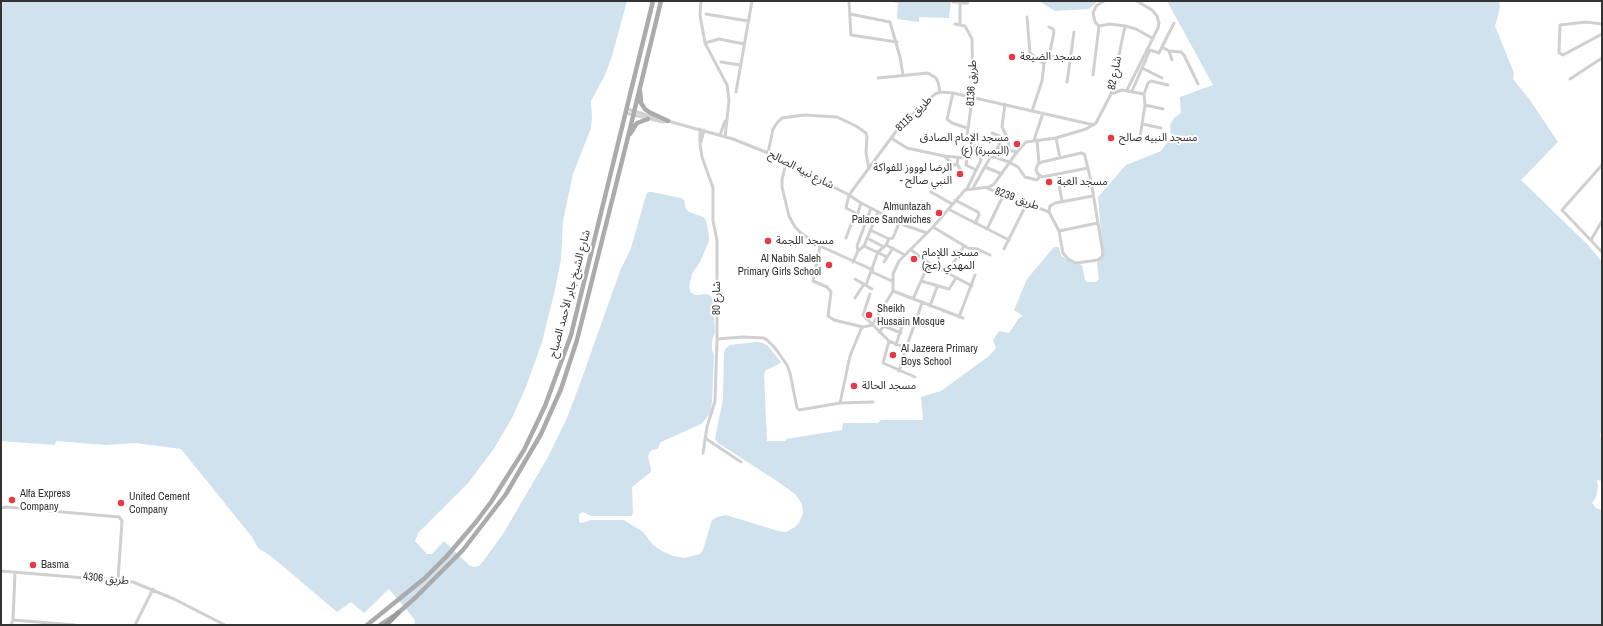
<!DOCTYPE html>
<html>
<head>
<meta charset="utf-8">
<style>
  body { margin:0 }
  #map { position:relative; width:1603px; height:626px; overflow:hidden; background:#fff; font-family:"Archivo Narrow",sans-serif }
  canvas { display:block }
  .frame { position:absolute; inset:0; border:2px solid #333; pointer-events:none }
</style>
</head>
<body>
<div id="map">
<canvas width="1603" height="626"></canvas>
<div class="frame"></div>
</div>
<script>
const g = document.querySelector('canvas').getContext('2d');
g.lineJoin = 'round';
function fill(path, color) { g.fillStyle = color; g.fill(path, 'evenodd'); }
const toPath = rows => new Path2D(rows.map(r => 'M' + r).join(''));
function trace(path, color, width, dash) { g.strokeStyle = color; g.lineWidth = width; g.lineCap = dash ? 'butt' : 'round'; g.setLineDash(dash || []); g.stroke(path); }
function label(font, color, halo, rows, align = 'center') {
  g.font = font + ' "Archivo Narrow","Noto Sans Arabic",sans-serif'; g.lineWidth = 4; g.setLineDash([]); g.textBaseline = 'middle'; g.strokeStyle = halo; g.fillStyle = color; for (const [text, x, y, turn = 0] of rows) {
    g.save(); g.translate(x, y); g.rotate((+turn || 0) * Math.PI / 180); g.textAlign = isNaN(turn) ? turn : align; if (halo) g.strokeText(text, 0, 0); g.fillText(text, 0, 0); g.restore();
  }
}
fill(toPath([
  [1,1,627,1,612,56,605,75,591,101,592,118,591,128,573,174,563,221,561,259,555,290,542,342,526,387,511,420,493,450,468,483,419,532,415,541,427,554,432,554,444,541,469,565,474,567,479,566,484,560,503,534,548,457,567,418,582,378,620,271,631,248,646,195,648,192,652,192,681,198,684,200,686,209,689,212,703,217,706,220,709,236,709,241,700,262,692,274,689,287,691,293,696,295,707,294,711,296,713,300,715,333,712,341,712,350,714,355,712,402,710,414,701,424,661,442,659,445,658,449,652,450,649,453,648,457,651,469,651,472,632,487,633,514,631,516,591,516,583,512,579,514,579,522,581,523,591,520,624,520,643,532,653,545,662,551,673,556,685,558,700,554,703,550,711,523,712,520,717,517,726,515,778,531,786,532,795,527,799,523,803,513,802,504,796,495,780,483,718,443,715,439,723,399,724,352,726,348,730,345,757,342,763,343,768,346,781,362,777,365,766,370,764,374,767,441,785,441,786,439,842,430,843,423,878,423,881,420,923,420,921,397,941,391,989,356,996,348,993,340,999,331,1009,333,1019,318,1023,316,1014,310,1027,279,1054,247,1059,247,1061,256,1066,259,1082,265,1085,280,1087,282,1096,282,1099,279,1097,263,1103,255,1098,197,1126,165,1161,151,1171,137,1170,125,1174,118,1181,113,1180,97,1213,85,1167,1,1499,1,1500,8,1495,26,1514,73,1513,79,1530,100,1558,142,1521,180,1589,246,1602,262,1602,427,1600,436,1602,439,1602,481,1597,480,1598,487,1596,497,1592,503,1596,508,1602,510,1602,625,414,625,415,620,389,589,364,613,351,602,337,612,272,557,258,548,252,537,181,449,135,443,106,445,56,441,55,445,1,441],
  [886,1,951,1,949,18,919,17,919,22,897,19,898,3],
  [1039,1,1097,1,1097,2,1089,9,1055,11]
]), '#cfe2ee');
trace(toPath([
  [701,1,700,15,705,43,727,85,728,92,729,101,725,137],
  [849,1,851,35,897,42],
  [953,2,968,3],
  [706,14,748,21],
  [850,14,890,22,900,57,903,75],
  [1027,17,1030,53,1044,64,1042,81,1032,111],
  [1602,24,1586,22,1560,25,1559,53,1563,55,1602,34],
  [960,25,960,2],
  [1099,26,1110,24,1125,26,1136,29,1152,38],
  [1099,26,1095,22,1093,13,1096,6,1104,1],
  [705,43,719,39,744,44],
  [1162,47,1169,51,1172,60],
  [1169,51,1181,52,1184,55,1198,84],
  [1050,56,1070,59],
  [721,62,740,65],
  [1044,64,1049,57,1054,32,1053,29,1049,27],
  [1142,68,1162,78],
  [1093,75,1099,26],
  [878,78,928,73,936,78,938,82,940,92],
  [1570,79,1602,58],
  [1067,82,1074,32],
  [1127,90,1158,28,1159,23,1157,16,1152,10,1137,1],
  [1132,91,1150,50,1159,53,1174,23],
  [736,92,752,1],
  [953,93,947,119,952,123,967,128],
  [1111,94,1122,90,1144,94],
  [1005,104,1002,127,1008,139,1009,149],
  [1145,105,1163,109],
  [627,109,657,118],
  [626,113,663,122,668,121],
  [668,121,733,139,768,153,849,195,861,203,904,225,927,233],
  [1142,124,1161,128],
  [700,129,700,144,702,157,713,188,713,221,717,240,717,339,715,401,707,427,703,453],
  [992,133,1004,138],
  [720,135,725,121],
  [1140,137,1145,105,1144,94,1148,83,1151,81,1168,85],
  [891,138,907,148,944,156,965,158,967,158,972,151,974,145,968,140,967,137,973,91,972,39,965,26,955,24],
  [1056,138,1060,158],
  [1034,140,1043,113],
  [1037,140,1039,163],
  [701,142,704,130],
  [998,148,1017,152],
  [768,153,773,129,777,123,782,118,804,115,837,117,856,126,866,133,867,137,866,153,869,169],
  [983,153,1009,162,1018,167,1025,177,1037,180,1040,176],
  [944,156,954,165,957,164,958,158],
  [994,157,1002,137],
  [967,158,966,165,976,170],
  [786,162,782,180,782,187,789,216,795,227,802,234,820,246,873,270],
  [957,164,960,169,958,174],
  [1602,165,1562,210,1602,252],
  [985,167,1002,174],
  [1057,174,1062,201],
  [973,188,991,156],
  [987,188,1049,212,1059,231,1063,253,1068,259,1076,263,1098,260,1102,257,1103,253,1091,181,1085,156,1084,154,1081,153,1042,162,1038,164,1036,170,1038,174,1042,177,1088,168],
  [967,189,981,160,980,157,972,151],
  [931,192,952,204],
  [955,200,978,212,979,215,975,223],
  [948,209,1009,240],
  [1049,212,1050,206,1055,203,1093,196],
  [856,219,861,203],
  [933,227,968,248,977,249,990,255],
  [987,229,1004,194],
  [870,230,889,239],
  [1059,231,1098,223],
  [846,238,855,214,854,212,846,208,849,195,900,126,935,94,940,92,953,93,1094,125],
  [867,238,884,247],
  [1591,240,1602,221],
  [886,245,905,255],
  [820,246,813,281,827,287,831,292,828,316,834,320,863,327],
  [864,246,887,257],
  [1004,249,1027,203],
  [911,250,929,263,972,286],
  [858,251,864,246,878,212],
  [853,262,858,251,857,246,871,208],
  [884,262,893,248],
  [872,272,892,281],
  [947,273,964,246],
  [855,279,872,289],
  [921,281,949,289,956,278],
  [866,285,878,252,886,245,889,239,893,238,899,223],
  [893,291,963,318],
  [870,294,863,315,889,341,906,348],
  [855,298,864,284],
  [913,299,929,263],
  [930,306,937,287],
  [959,317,975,275],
  [879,332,884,326,901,333],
  [717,339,743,337,764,338,767,340,775,348,787,365,790,373,797,408,799,410,840,403,873,402],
  [889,341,883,363,915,377],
  [896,345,903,323],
  [899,371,906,348,922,303],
  [840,403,850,356,861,329,863,327,872,325,893,291,893,274,899,261,933,227,965,190,989,187,994,184,1017,152,1026,142,1056,138,1086,129,1096,123,1111,94,1125,26],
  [705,438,741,462],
  [1,508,6,507,119,517,122,521,118,580],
  [1,571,133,582,174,599,225,625],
  [13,620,75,625],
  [11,625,13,620,15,572],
  [135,625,153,589]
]), '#d0d0d0', 3);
trace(toPath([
  [640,91,641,103,645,109,649,112,668,121],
  [630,134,637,123,648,119],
  [367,625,425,578,447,556,476,522,491,502,524,450,545,406,571,335,653,1],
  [380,625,398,613,416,597,463,550,506,494,541,434,561,389,577,340,628,137,661,1]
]), '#ababab', 4.5);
trace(toPath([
  [386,625,398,613]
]), '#9a9a9a', 5);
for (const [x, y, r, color] of [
  [1012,57,4,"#e63946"],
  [1111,138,4,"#e63946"],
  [1017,144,4,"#e63946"],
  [960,174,4,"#e63946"],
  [1049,182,4,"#e63946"],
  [939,213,4,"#e63946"],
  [768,241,4,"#e63946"],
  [914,259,4,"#e63946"],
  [829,265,4,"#e63946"],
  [869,315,4,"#e63946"],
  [893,355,4,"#e63946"],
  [854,386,4,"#e63946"],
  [12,500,4,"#e63946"],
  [121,503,4,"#e63946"],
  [33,565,4,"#e63946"]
]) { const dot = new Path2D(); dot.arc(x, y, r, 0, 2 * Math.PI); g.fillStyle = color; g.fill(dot); trace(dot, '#fff', 1.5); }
label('11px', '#333', '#fff', [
  ["مسجد الضيعة",1020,57],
  ["مسجد الإمام الصادق",1009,138,"right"],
  ["(ع) (البمبرة)",1009,151,"right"],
  ["مسجد النبيه صالح",1119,138],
  ["الرضا لوووز للفواكة",952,168,"right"],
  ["- النبي صالح",952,181,"right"],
  ["مسجد الغبة",1057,182],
  ["Almuntazah",931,207,"right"],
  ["Palace Sandwiches",931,220,"right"],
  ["مسجد اللجمة",776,241],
  ["مسجد اللإمام",922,253],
  ["المهدي (عج)",922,266],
  ["Al Nabih Saleh",821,259,"right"],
  ["Primary Girls School",821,272,"right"],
  ["Sheikh",877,309],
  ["Hussain Mosque",877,322],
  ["Al Jazeera Primary",901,349],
  ["Boys School",901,362],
  ["مسجد الحالة",862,386],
  ["Alfa Express",20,494],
  ["Company",20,507],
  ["United Cement",129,497],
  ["Company",129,510],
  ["Basma",41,565]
], 'left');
label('11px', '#333', '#fff', [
  ["شارع 82",1115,73,-79],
  ["طريق 8136",972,83,-87],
  ["طريق 8115",914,114,-44],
  ["شارع نبيه الصالح",801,170,27],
  ["طريق 8239",1017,199,20],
  ["شارع الشيخ جابر الأحمد الصباح",570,294,-75],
  ["شارع 80",717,298,-90],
  ["طريق 4306",106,579,6]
]);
</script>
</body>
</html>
